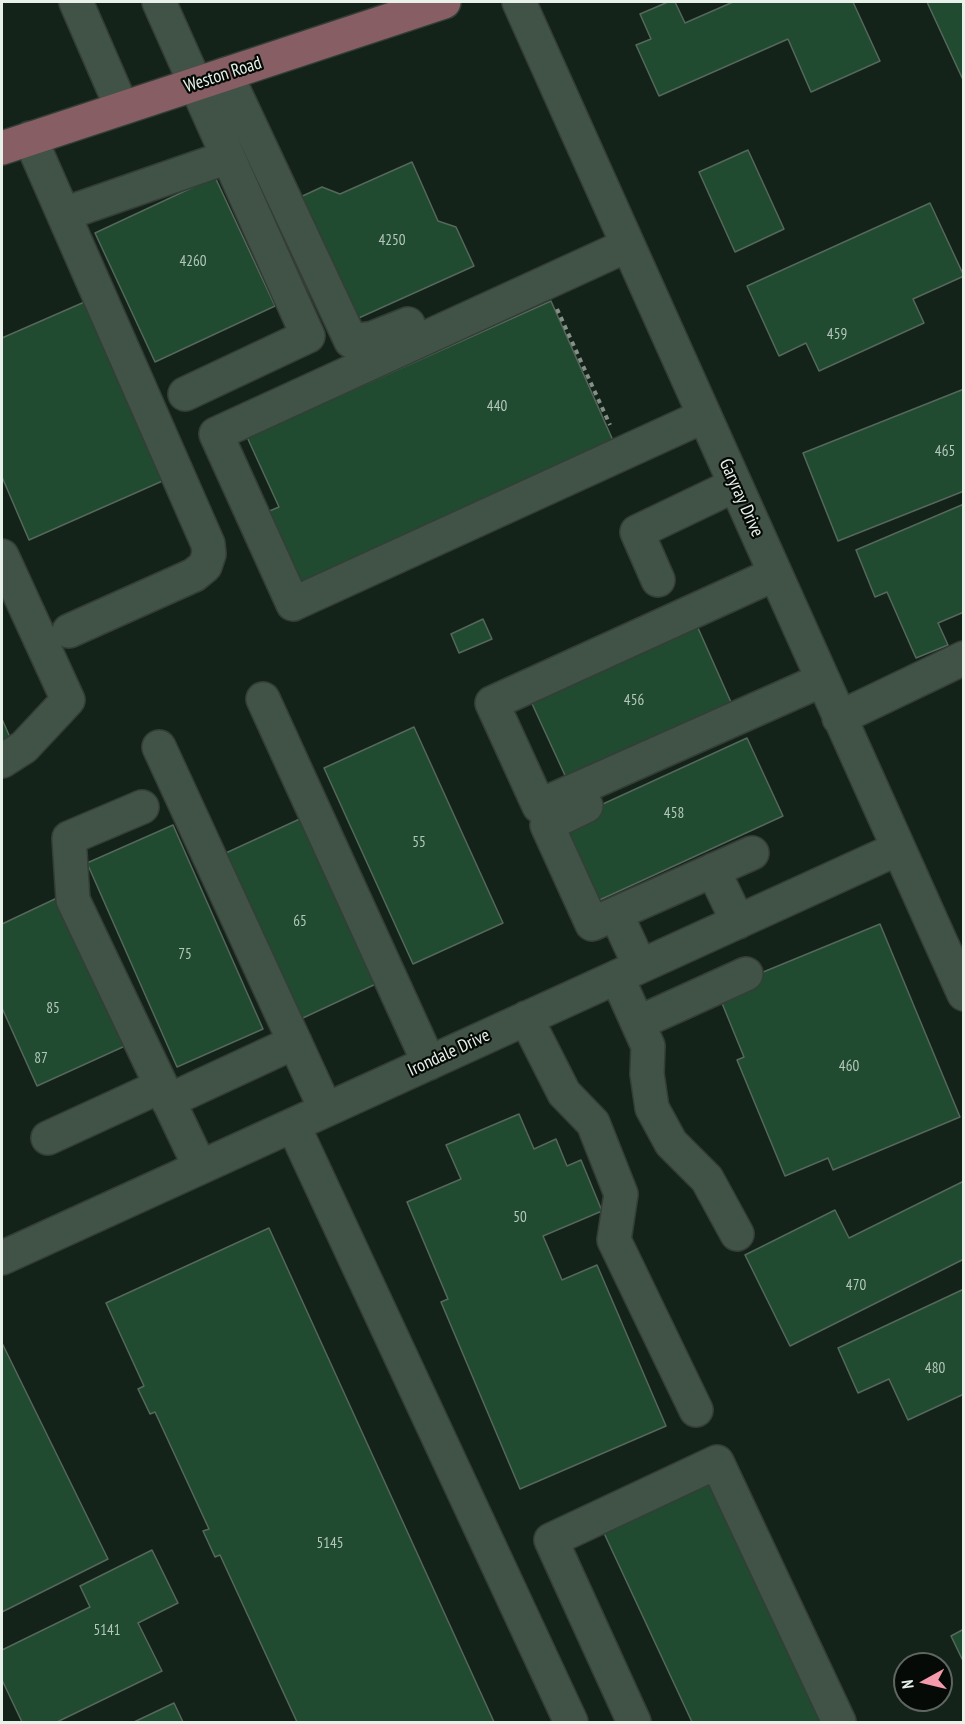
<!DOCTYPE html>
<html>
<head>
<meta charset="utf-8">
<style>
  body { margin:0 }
  #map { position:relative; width:965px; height:1724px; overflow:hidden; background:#142319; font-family:"PT Sans Narrow",sans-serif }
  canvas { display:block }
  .frame { position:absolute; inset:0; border:3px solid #e7f1ea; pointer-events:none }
  .north { position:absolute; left:893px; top:1652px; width:60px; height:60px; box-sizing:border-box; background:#050a06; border:2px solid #5f6661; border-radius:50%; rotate:262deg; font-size:16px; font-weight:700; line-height:24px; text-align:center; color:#e7f1ea }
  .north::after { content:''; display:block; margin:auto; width:21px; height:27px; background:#f39aab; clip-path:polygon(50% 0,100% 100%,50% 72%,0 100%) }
</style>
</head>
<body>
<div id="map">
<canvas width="965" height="1724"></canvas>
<div class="frame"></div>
<div class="north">N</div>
</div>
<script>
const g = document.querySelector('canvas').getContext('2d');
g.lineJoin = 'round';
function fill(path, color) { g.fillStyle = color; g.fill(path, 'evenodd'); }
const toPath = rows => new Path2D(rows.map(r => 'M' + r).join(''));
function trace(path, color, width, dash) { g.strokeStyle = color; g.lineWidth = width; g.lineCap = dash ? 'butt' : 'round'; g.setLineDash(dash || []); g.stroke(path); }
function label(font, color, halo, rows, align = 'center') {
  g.font = font + ' "PT Sans Narrow",sans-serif'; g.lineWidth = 4.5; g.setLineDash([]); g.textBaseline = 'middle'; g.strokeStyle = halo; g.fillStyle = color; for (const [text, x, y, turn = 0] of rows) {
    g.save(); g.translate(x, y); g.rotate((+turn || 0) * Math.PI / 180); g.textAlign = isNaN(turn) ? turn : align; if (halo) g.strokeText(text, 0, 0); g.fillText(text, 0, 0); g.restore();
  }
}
const building = toPath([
  [668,2,675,2,685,23,733,2,853,2,880,61,811,92,788,39,659,96,636,45,651,39,640,14,668,2],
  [927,2,964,2,964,82,927,2],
  [748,150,784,229,735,252,699,172,748,150],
  [412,162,438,221,456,227,474,266,352,321,296,199,322,187,340,194,412,162],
  [215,177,275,306,155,362,95,233,215,177],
  [930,203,964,276,913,299,924,323,819,371,806,343,779,356,747,286,930,203],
  [89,300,167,479,29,540,2,477,2,338,89,300],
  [551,301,615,445,294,590,260,515,279,507,247,437,551,301],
  [964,389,964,491,838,541,803,453,964,389],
  [964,504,964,612,938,623,948,645,916,658,887,592,875,597,856,550,964,504],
  [483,619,492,639,459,653,451,634,483,619],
  [694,619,734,709,569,784,528,695,694,619],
  [2,719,12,742,2,747,2,719],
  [414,727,503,923,413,964,324,768,414,727],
  [747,738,783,816,593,903,557,825,747,738],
  [304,817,380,982,290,1024,215,858,304,817],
  [173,825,263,1029,177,1067,87,863,173,825],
  [57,898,125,1046,37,1086,2,1008,2,924,57,898],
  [880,924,960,1117,833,1170,828,1158,785,1176,737,1060,744,1057,717,991,880,924],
  [519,1114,534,1149,556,1139,567,1166,581,1160,602,1211,543,1236,562,1280,597,1265,666,1426,520,1489,441,1302,448,1299,407,1202,461,1179,446,1145,519,1114],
  [964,1181,964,1259,790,1346,745,1255,835,1210,849,1238,964,1181],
  [269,1228,494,1722,297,1722,220,1555,215,1557,203,1531,209,1529,155,1412,150,1414,138,1389,144,1386,106,1303,269,1228],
  [964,1289,964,1394,908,1420,889,1379,858,1393,838,1348,964,1289],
  [2,1343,108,1559,2,1612,2,1343],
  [714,1479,828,1722,692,1722,603,1531,714,1479],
  [152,1550,178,1603,138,1623,162,1671,57,1722,22,1722,2,1680,2,1650,90,1607,80,1586,152,1550],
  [964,1629,964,1663,951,1636,964,1629],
  [174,1703,183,1722,134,1722,174,1703]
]);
fill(building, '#204b30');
trace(building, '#56675b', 1.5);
const minor = toPath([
  [76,2,122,108],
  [159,2,308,336,185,394],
  [519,2,964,994],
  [226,74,351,341,373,338,408,324],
  [30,138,208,544,209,554,205,566,194,575,69,631],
  [64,214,228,157],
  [628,245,216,434,293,604,704,416],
  [2,556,68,700,24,747,2,761],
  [775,574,492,703,539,806,822,680],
  [658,580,637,532,735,485],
  [263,699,429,1063],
  [839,718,964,658],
  [159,747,326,1110],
  [586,806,547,825,592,924,752,853],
  [142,807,69,838,73,900,200,1167],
  [713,870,738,922],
  [616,914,640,966],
  [617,977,648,1046,647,1074,652,1108,671,1143,707,1179,737,1234],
  [526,1018,564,1093,593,1123,621,1194,614,1240,696,1410],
  [638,1023,746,974],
  [168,1101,295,1042],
  [293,1125,571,1722],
  [48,1138,161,1086],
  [2,1258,897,849],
  [634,1722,551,1540,717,1462,839,1722]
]);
const major = toPath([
  [2,148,444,2]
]);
trace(minor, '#343e37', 36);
trace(major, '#343e37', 36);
trace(toPath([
  [557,309,610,425]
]), '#849088', 4, [4.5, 4.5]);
trace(minor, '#415246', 33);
trace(major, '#875e63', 33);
label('15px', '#b5c8bc', null, [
  ["4250",392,241],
  ["4260",193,262],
  ["459",837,335],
  ["440",497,407],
  ["465",945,452],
  ["456",634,701],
  ["458",674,814],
  ["55",419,843],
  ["65",300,922],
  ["75",185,955],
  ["85",53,1009],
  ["87",41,1059],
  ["460",849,1067],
  ["50",520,1218],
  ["470",856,1286],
  ["480",935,1369],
  ["5145",330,1544],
  ["5141",107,1631]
]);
label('18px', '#e7f1ea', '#050a06', [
  ["Weston Road",223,75,-18],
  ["Garyray Drive",741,498,66],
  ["Irondale Drive",449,1053,-25]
]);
</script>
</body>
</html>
